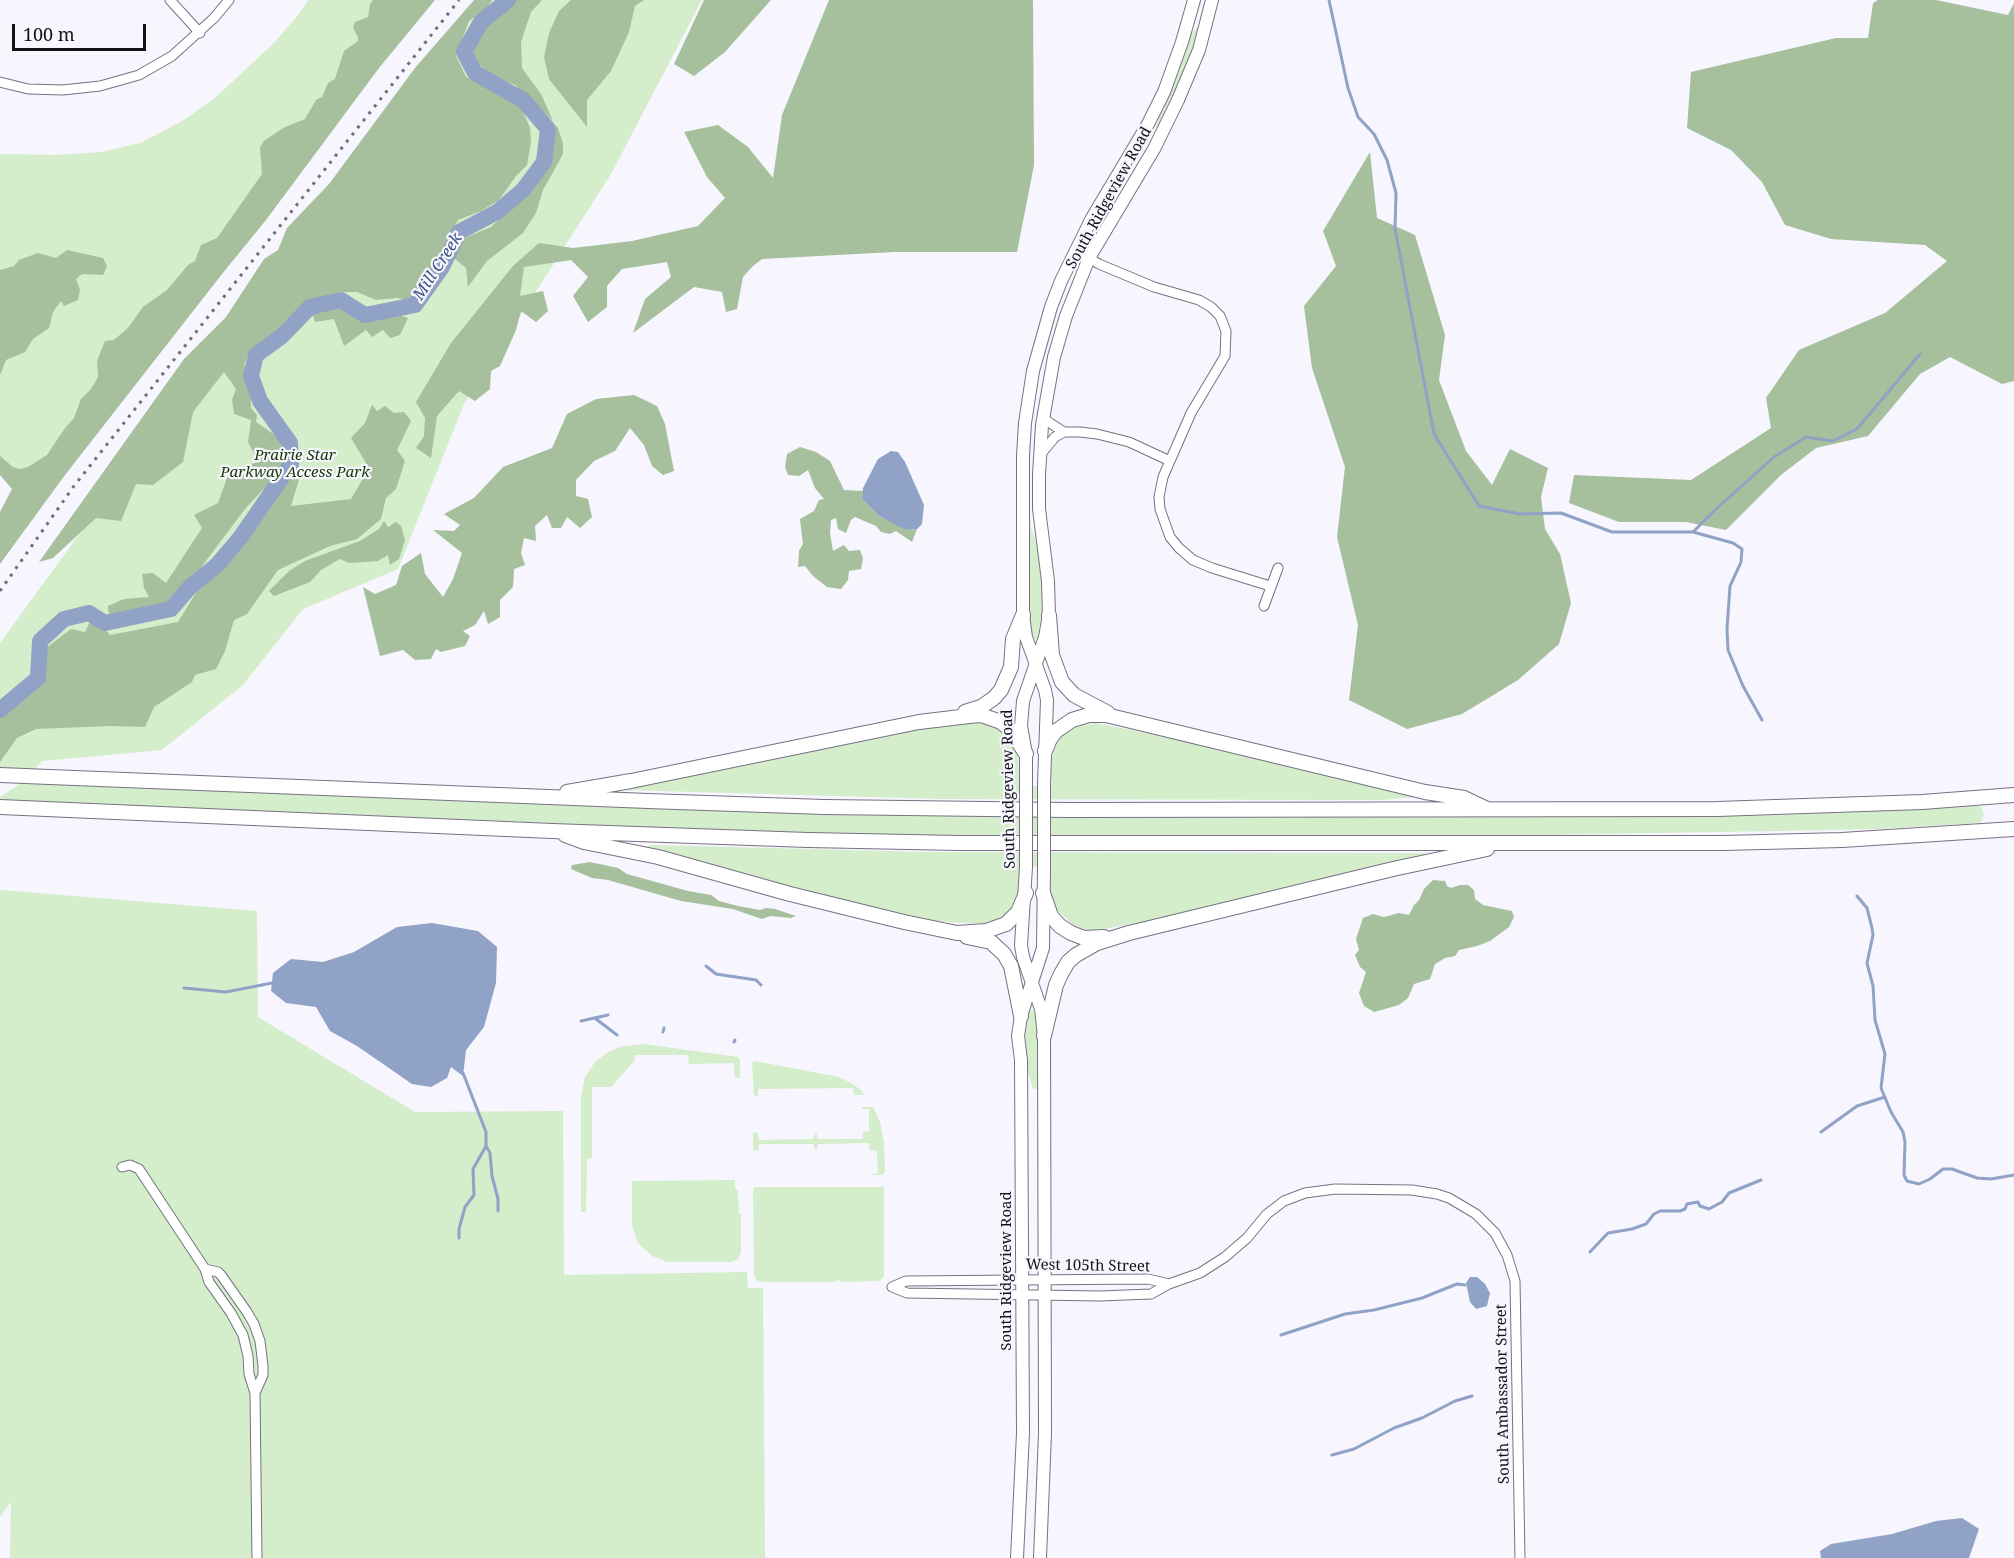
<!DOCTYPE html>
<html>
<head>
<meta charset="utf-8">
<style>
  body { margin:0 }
  #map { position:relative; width:2014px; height:1558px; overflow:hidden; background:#f7f5fd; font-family:"Noto Serif",serif }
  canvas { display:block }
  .scale { position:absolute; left:12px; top:24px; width:134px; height:27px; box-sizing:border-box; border:3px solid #141218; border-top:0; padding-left:8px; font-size:18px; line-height:21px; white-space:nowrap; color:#141218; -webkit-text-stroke:4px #f7f5fd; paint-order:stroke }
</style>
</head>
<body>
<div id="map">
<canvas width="2014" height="1558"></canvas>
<div class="scale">100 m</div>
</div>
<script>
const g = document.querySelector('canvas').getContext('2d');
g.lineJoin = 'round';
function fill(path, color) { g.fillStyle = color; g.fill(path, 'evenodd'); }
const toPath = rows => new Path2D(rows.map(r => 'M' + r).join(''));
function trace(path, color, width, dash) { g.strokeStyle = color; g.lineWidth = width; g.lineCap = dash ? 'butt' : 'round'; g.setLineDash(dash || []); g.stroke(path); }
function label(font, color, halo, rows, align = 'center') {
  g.font = font + ' "Noto Serif",serif'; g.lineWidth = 4.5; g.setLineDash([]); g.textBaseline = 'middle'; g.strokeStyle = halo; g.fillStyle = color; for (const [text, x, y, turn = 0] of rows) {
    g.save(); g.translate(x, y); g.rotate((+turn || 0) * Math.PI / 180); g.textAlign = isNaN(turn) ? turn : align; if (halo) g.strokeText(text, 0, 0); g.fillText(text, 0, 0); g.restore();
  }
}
fill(toPath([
  [308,0,429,0,38,490,0,462,0,154,54,155,102,152,140,143,184,120,216,97,274,43,299,14],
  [475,0,702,0,611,174,464,404,398,569,303,609,243,685,162,750,42,761,29,776,0,774,0,643,397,97],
  [1199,26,1187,66,1159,129,1156,127,1162,111,1165,110,1165,104,1191,34],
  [1027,512,1030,512,1031,529,1034,535,1041,566,1042,613,1037,639,1034,639,1032,635,1029,616],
  [976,722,988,724,998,729,1014,745,1018,756,1019,786,1052,786,1050,762,1056,745,1062,736,1076,727,1096,723,1259,756,1415,794,1416,797,1381,800,940,799,625,790,624,786,931,726],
  [22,783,638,808,940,816,1672,817,1782,815,1974,805,1981,807,1984,815,1981,822,1978,823,1876,829,1777,831,1475,836,867,835,740,831,0,800,0,797],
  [651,845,927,852,1425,853,1425,856,1182,915,1092,931,1073,925,1057,910,1050,889,1050,867,1019,866,1019,890,1012,908,997,921,979,924,935,921,760,882,645,850,645,847],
  [0,890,257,911,258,1017,415,1112,563,1111,564,1275,747,1272,748,1288,763,1288,765,1558,10,1558,11,1502,0,1517],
  [1029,1010,1034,1011,1038,1033,1038,1088,1033,1089,1027,1068,1025,1043,1026,1027],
  [644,1044,738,1057,740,1060,740,1078,735,1078,734,1063,689,1064,688,1055,635,1055,634,1061,611,1087,592,1087,592,1158,587,1159,586,1212,581,1212,581,1096,585,1077,595,1062,608,1052,620,1047],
  [755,1061,839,1077,853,1084,862,1091,864,1095,854,1095,853,1088,758,1089,758,1096,754,1096,752,1063],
  [862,1107,873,1107,880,1122,884,1144,885,1172,882,1175,869,1175,878,1173,877,1151,870,1150,869,1143,818,1144,816,1151,813,1144,759,1144,758,1151,753,1150,753,1134,754,1132,758,1133,759,1140,813,1139,816,1132,818,1139,862,1139,863,1132,869,1131,869,1109,862,1109],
  [735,1180,735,1189,738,1190,739,1214,741,1214,741,1253,737,1260,730,1262,667,1262,652,1256,638,1243,632,1225,632,1181],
  [755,1187,884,1187,884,1277,878,1281,841,1282,839,1279,834,1282,762,1282,756,1280,754,1275,753,1189]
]), '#d4edca');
fill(toPath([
  [373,0,435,0,379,68,266,220,222,274,65,475,0,564,0,512,12,489,0,475,0,456,13,467,20,469,28,467,47,455,65,428,74,418,81,399,91,389,96,381,98,376,97,361,105,341,114,340,128,328,143,307,167,290,188,265,195,261,201,245,217,238,262,174,260,147,264,141,283,128,305,119,316,100,322,97,328,83,335,79,344,51,358,41,358,37,353,28,355,22,368,17,370,4],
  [474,0,492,0,485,12,476,16,469,21,456,56,466,77,520,104,530,128,531,142,527,165,516,176,499,200,481,211,458,220,444,245,436,266,425,287,412,302,397,298,376,300,357,292,339,292,300,306,280,335,249,353,244,365,254,375,250,382,251,408,257,415,256,422,285,442,285,466,245,509,187,586,168,606,109,617,108,606,124,599,149,597,144,588,142,574,153,573,166,583,202,528,194,515,218,503,227,478,258,461,248,442,251,420,234,414,232,400,236,389,224,372,193,412,183,462,153,485,136,484,121,521,96,518,53,558,39,562,184,359,226,317,264,259,278,250,287,228,329,184,415,68],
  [513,0,542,0,531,12,521,42,522,68,541,94,553,121,515,85,490,75,473,58,474,48,486,22],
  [571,0,644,0,635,6,629,32,611,71,587,100,587,127,549,79,544,57,549,33,559,11],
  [704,0,771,0,725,52,694,76,674,64],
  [829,0,1033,0,1034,165,1017,252,894,252,762,259,753,266,743,277,737,309,726,312,722,292,694,287,633,333,645,299,671,277,667,262,622,269,607,286,607,307,588,322,573,296,588,277,571,260,524,267,520,296,543,291,548,311,536,322,521,311,516,330,500,366,491,371,490,389,475,401,459,391,437,416,431,458,416,448,424,436,425,418,416,402,451,343,513,266,539,243,573,248,632,241,698,226,725,198,707,177,684,132,718,125,748,147,773,178,782,115],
  [1878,0,1936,0,2008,15,2014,3,2014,381,2002,384,1950,357,1920,374,1868,436,1816,448,1781,475,1726,530,1686,522,1619,522,1569,503,1574,475,1691,480,1771,428,1766,398,1799,350,1885,313,1947,261,1925,245,1831,239,1785,225,1762,182,1731,150,1687,128,1691,72,1836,38,1868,38,1873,3],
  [557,126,563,143,563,154,543,190,536,213,523,233,487,261,468,287,466,268,454,258,458,241,491,227,516,203,538,179,551,152,551,130],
  [1370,152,1377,218,1415,235,1445,335,1439,380,1466,451,1492,485,1510,449,1548,468,1541,497,1545,529,1560,554,1571,603,1559,644,1518,680,1462,714,1407,729,1349,700,1358,625,1337,537,1345,467,1312,368,1304,306,1336,266,1323,231],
  [67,250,103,258,107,266,103,275,82,274,76,279,80,290,78,300,64,306,61,301,53,312,49,328,33,339,25,352,6,360,0,375,0,270,14,266,19,260,38,253,56,258],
  [338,306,348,312,358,313,365,316,393,313,408,318,400,335,390,338,383,330,372,337,366,330,344,346,334,319,315,322,312,313],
  [634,395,657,406,665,424,674,471,663,475,652,466,644,445,630,428,615,451,594,461,576,480,576,496,588,499,592,517,580,528,567,517,561,528,552,528,547,515,535,526,536,541,524,538,521,553,525,565,514,569,513,587,500,600,500,617,488,624,484,611,475,625,463,631,470,636,465,646,441,652,436,649,431,659,415,660,403,650,380,656,363,587,375,594,396,585,402,566,421,553,425,574,443,597,453,579,462,553,433,530,454,531,460,525,444,514,474,498,503,467,552,448,567,414,596,399],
  [372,405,377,411,385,406,394,413,404,412,411,421,397,450,405,461,396,489,386,498,381,519,357,539,330,546,278,570,247,614,234,620,225,651,216,669,195,675,192,682,154,707,145,727,110,726,36,729,17,738,0,762,0,714,45,681,46,648,71,629,85,632,91,619,101,625,110,635,178,622,202,583,237,549,293,468,301,473,291,506,351,499,369,468,351,438,365,423],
  [800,447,816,452,830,461,844,490,863,491,862,499,878,515,906,530,917,529,912,542,896,531,890,534,881,532,876,526,855,517,851,520,846,533,838,529,836,518,831,520,830,533,833,551,844,545,849,551,860,550,863,558,861,569,849,571,848,580,841,589,827,587,813,576,805,566,798,567,799,551,803,544,800,519,814,511,819,500,824,499,815,488,808,470,799,476,788,475,785,467,787,454],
  [384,521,388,527,396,522,401,526,405,540,399,559,390,565,388,555,378,561,349,563,340,559,321,570,310,582,274,596,269,591,289,571,305,561,360,541,379,529],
  [590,862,618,868,627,874,688,891,711,895,719,901,738,906,760,910,766,908,775,909,796,916,791,918,770,916,762,919,733,909,681,901,608,880,592,878,571,869,572,865],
  [1433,880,1445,881,1447,886,1451,888,1460,885,1468,885,1474,890,1475,899,1483,905,1512,911,1514,917,1509,927,1490,941,1477,946,1459,950,1455,956,1445,958,1435,964,1430,979,1414,984,1408,998,1399,1005,1374,1012,1364,1006,1359,993,1366,972,1360,967,1355,955,1359,950,1356,939,1363,918,1373,914,1384,917,1399,913,1409,915,1414,905,1419,900,1424,889]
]), '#a6bf9c');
fill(toPath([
  [891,451,898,452,905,462,924,505,922,524,917,529,906,530,892,523,878,515,862,499,863,488,878,459],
  [432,923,478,931,497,947,496,983,484,1027,466,1050,463,1076,451,1067,447,1078,431,1087,412,1084,357,1046,330,1031,316,1007,286,1003,271,991,273,973,291,959,323,962,354,952,397,927],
  [1470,1277,1477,1277,1485,1284,1490,1293,1487,1306,1476,1309,1470,1302,1466,1283],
  [1962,1518,1979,1529,1969,1558,1821,1558,1820,1551,1831,1544,1892,1534,1936,1521]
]), '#90a2c5');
trace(toPath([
  [1329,0,1348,88,1358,117,1374,134,1387,160,1396,193,1395,229,1434,434,1479,506,1520,514,1561,513,1612,532,1693,532,1733,543,1742,549,1741,562,1730,586,1727,629,1728,650,1743,686,1762,720],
  [1693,532,1715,510,1774,457,1806,437,1833,441,1857,429,1920,354],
  [1857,896,1867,908,1872,928,1873,935,1867,963,1873,986,1875,1020,1885,1054,1881,1088,1891,1112,1903,1132,1905,1142,1904,1175,1907,1181,1919,1184,1930,1179,1943,1169,1952,1169,1977,1178,1991,1179,2014,1175],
  [706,966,716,974,756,980,761,985],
  [184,988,226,992,272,983],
  [596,1019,617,1035],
  [581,1021,608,1015],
  [663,1032,664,1028],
  [734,1042,735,1040],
  [463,1073,486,1132,486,1146,490,1153,492,1176,498,1199,498,1211],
  [1821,1132,1857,1106,1885,1097],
  [459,1238,459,1229,465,1207,474,1195,473,1169,486,1146],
  [1590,1252,1608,1233,1632,1229,1646,1224,1654,1214,1660,1211,1680,1211,1685,1209,1687,1204,1698,1202,1700,1206,1709,1209,1722,1202,1729,1193,1761,1180],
  [1281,1335,1345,1314,1374,1310,1422,1298,1457,1284,1465,1285],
  [1332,1455,1354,1449,1394,1428,1422,1418,1455,1401,1472,1396]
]), '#90a2c5', 3);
trace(toPath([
  [0,710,38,678,40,641,64,619,89,613,105,623,171,609,190,587,217,565,240,538,291,464,290,443,260,401,251,376,256,355,282,336,310,307,341,300,365,315,415,305,442,267,459,232,497,212,523,190,544,162,548,129,523,100,475,73,464,52,481,22,508,0]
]), '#90a2c5', 16);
const minor = toPath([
  [170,0,200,33],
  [0,82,28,89,63,90,100,86,139,75,172,56,214,18,229,0],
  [1076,250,1099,264,1154,287,1199,300,1211,307,1220,316,1226,331,1225,356,1191,413,1163,477,1159,497,1160,509,1170,537,1179,548,1193,560,1212,568,1270,586],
  [1043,415,1047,421,1064,432],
  [1040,455,1055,437,1064,432,1080,432,1097,434,1129,442,1170,461],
  [1264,606,1278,568],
  [122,1167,130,1165,139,1169,205,1269,209,1282,231,1313,243,1335,248,1356,249,1374,255,1393,257,1558],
  [205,1269,218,1272,221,1275,247,1312,254,1324,260,1341,263,1366,263,1375,255,1393],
  [892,1287,907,1293,1100,1296,1151,1294,1169,1284,1200,1273,1225,1257,1247,1238,1267,1214,1284,1201,1305,1193,1335,1189,1412,1190,1437,1194,1449,1198,1476,1214,1495,1233,1507,1255,1515,1281,1520,1558],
  [892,1287,906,1281,1021,1280,1148,1279,1169,1284]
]);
const major = toPath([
  [1026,783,1026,754,1021,726,1023,701,1045,637,1049,615,1048,581,1039,509,1039,475,1042,425,1054,357,1066,316,1089,258,1154,149,1178,100,1199,50,1212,0],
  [1044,784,1047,700,1045,690,1026,637,1023,615,1023,456,1025,423,1033,371,1051,307,1061,281,1092,218,1148,124,1164,92,1182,42,1194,0],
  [1026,867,1021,945,1023,957,1041,1009,1044,1036,1045,1433,1040,1558],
  [1017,1558,1023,1433,1021,1060,1018,1036,1021,1016,1043,948,1044,868]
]);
const highway = toPath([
  [1049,615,1052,655,1062,682,1074,695,1108,713],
  [965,712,981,707,994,698,1001,690,1011,667,1013,639,1023,615],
  [1045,751,1050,739,1056,731,1072,720,1089,715,1106,715,1425,792,1464,798,1485,808],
  [0,775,648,801,824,807,1068,810,1717,809,1922,802,2014,795],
  [567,792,631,781,919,722,969,716,981,715,1001,722,1011,730,1026,754],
  [0,807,552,831,808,840,959,843,1723,843,1842,840,2014,829],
  [565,835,584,842,658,857,790,894,904,922,957,933,986,931,1006,924,1018,912,1026,893],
  [1043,893,1051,916,1060,926,1071,933,1084,938,1104,937],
  [967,937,991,942,1004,954,1011,966,1021,1016],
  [1044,1036,1056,985,1061,974,1068,962,1076,955,1097,943,1129,933,1393,869,1487,849]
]);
trace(minor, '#777183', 11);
trace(major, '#777183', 14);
trace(highway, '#777183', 16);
trace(minor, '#fff', 9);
trace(major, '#fff', 12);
trace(highway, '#fff', 14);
trace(toPath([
  [0,591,74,486,459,0]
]), '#716f76', 3, [3, 6]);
const majorBridge = toPath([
  [1026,783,1026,867],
  [1044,868,1044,784]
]);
trace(majorBridge, '#777183', 14, []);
trace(majorBridge, '#fff', 12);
label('15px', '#141218', '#f7f5fd', [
  ["South Ridgeview Road",1109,198,-61],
  ["South Ridgeview Road",1009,789,-91],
  ["West 105th Street",1088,1266,1],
  ["South Ridgeview Road",1007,1271,-90],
  ["South Ambassador Street",1503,1394,-91]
]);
label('italic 15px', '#143502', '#f7f5fd', [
  ["Prairie Star",295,456],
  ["Parkway Access Park",295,473]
]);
label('italic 16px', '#3b5283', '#f7f5fd', [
  ["Mill Creek",438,267,-57]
]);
</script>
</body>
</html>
